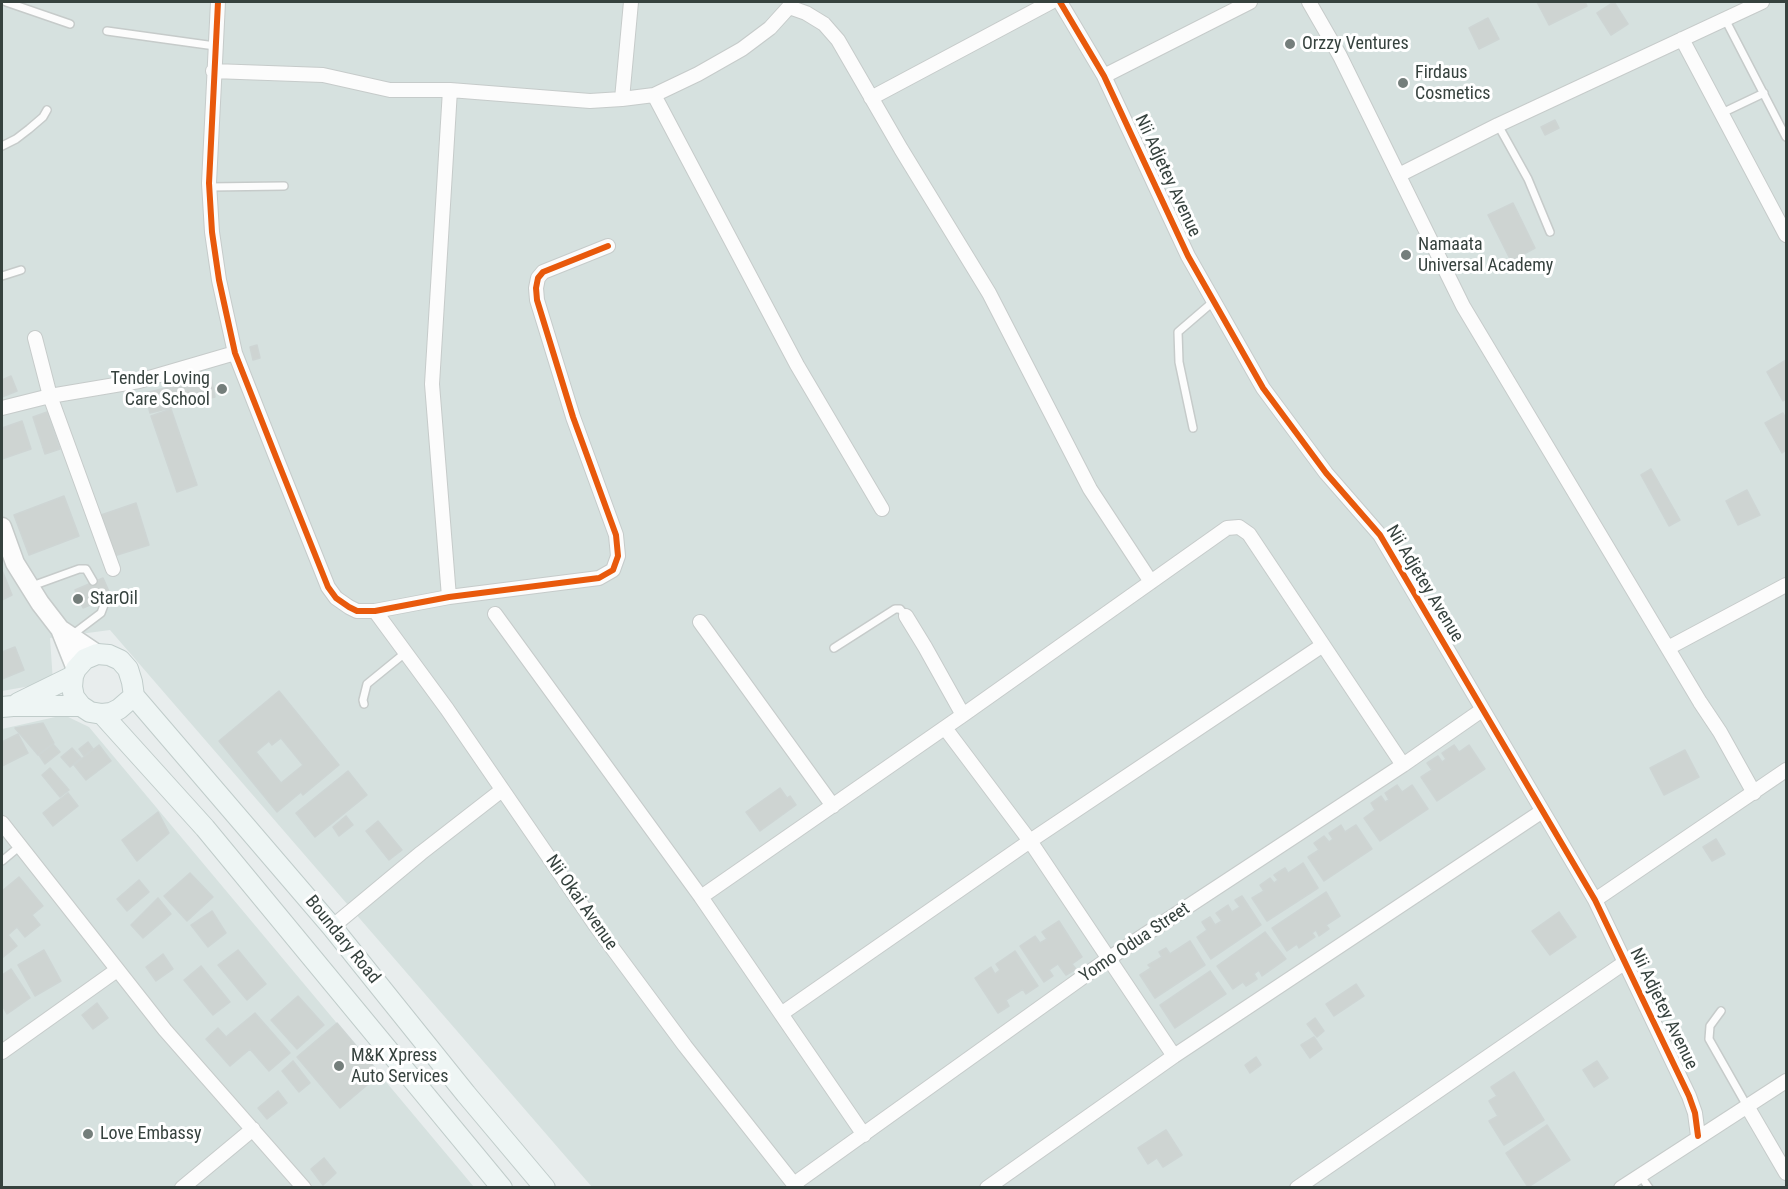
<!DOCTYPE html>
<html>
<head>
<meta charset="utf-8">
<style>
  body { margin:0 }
  #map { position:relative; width:1788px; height:1189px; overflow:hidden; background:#e8eded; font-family:"Roboto Condensed",sans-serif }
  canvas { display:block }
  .frame { position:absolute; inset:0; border:3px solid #36423e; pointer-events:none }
</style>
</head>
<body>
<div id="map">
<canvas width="1788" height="1189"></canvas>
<div class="frame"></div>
</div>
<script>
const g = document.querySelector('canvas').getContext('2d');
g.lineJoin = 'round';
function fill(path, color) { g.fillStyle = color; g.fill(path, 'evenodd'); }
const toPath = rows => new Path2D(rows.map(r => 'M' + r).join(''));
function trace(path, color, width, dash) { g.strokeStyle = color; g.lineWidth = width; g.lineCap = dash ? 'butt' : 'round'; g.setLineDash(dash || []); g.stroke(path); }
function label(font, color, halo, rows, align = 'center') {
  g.font = font + ' "Roboto Condensed",sans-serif'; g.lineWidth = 6; g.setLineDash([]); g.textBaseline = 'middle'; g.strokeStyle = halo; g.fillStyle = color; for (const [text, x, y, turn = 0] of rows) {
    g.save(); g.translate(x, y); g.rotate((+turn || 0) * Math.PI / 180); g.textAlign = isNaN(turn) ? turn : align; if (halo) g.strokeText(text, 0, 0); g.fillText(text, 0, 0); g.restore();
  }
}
fill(toPath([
  [2,2,1786,2,1786,1187,592,1187,110,630,50,638,53,682,2,691],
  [64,715,89,727,474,1187,2,1187,2,729]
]), '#d6e1df');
const building = toPath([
  [1537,2,1585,2,1587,6,1549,25,1537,2],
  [1614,2,1628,24,1611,35,1597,13,1614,2],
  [1488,18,1499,39,1479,49,1469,28,1488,18],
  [1555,120,1559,128,1545,135,1541,127,1555,120],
  [1513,203,1535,248,1511,261,1488,215,1513,203],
  [257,345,260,358,253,360,250,347,257,345],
  [1786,360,1786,399,1783,401,1767,372,1786,360],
  [11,376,17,391,2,397,2,380,11,376],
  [211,377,215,397,150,413,145,393,211,377],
  [171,409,197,485,177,492,151,416,171,409],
  [47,412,60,449,45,454,33,417,47,412],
  [1783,413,1786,419,1786,450,1782,453,1765,423,1783,413],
  [22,421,31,449,2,459,2,428,22,421],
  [1651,469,1680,520,1669,526,1641,475,1651,469],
  [1747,490,1760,515,1738,525,1726,501,1747,490],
  [64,496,79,536,29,555,14,515,64,496],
  [136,503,149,545,114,556,101,515,136,503],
  [2,570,12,595,2,600,2,570],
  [103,578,111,596,83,608,75,590,103,578],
  [15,647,24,670,2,679,2,652,15,647],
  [279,691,339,765,303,795,301,792,277,812,219,741,279,691],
  [281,738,303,765,281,783,256,752,269,741,272,745,281,738],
  [43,723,54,743,38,755,15,728,43,723],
  [18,734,28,753,2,766,2,742,18,734],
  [88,742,93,749,84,756,79,749,88,742],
  [53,744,60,752,45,764,39,755,53,744],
  [99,745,111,761,86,780,74,765,99,745],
  [1454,745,1459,752,1469,745,1485,769,1437,801,1421,777,1432,770,1427,763,1438,756,1442,762,1446,759,1442,753,1454,745],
  [72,748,81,758,70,767,61,757,72,748],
  [1685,750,1699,777,1664,795,1650,768,1685,750],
  [50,768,69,790,60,797,42,775,50,768],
  [348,771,367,795,315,837,296,813,348,771],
  [1397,785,1402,792,1412,785,1428,809,1380,841,1364,818,1375,810,1371,803,1381,796,1385,802,1389,800,1385,793,1397,785],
  [780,788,787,798,790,796,796,805,760,831,746,812,780,788],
  [68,793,78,806,53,826,43,813,68,793],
  [158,812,169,833,137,861,122,840,158,812],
  [346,816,353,825,339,836,333,827,346,816],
  [378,821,402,850,389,860,366,831,378,821],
  [1341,825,1345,832,1356,825,1372,849,1324,881,1308,857,1319,850,1314,843,1324,836,1329,842,1333,839,1329,833,1341,825],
  [1716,839,1725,854,1712,861,1703,847,1716,839],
  [1303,863,1318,888,1267,921,1252,898,1264,891,1260,885,1270,878,1274,883,1278,880,1274,875,1285,868,1288,873,1303,863],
  [190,873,213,897,187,921,164,896,190,873],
  [19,877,43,906,32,915,40,925,25,937,17,927,8,935,17,946,2,958,2,898,3,897,2,891,19,877],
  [139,880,149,892,127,911,117,899,139,880],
  [1326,892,1340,916,1326,925,1329,929,1319,936,1316,930,1312,933,1315,937,1299,948,1297,944,1287,951,1272,928,1326,892],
  [1242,896,1261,925,1211,959,1197,937,1207,930,1202,922,1210,917,1215,925,1222,921,1216,913,1228,905,1232,912,1240,907,1235,900,1242,896],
  [158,898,171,914,143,938,131,925,158,898],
  [212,911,226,933,208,947,191,925,212,911],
  [1559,912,1576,937,1550,955,1532,931,1559,912],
  [1059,921,1082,957,1072,964,1076,969,1066,975,1058,964,1049,970,1053,976,1044,982,1020,946,1035,936,1040,943,1047,939,1042,932,1059,921],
  [1265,932,1286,959,1262,976,1259,970,1254,974,1257,979,1246,986,1243,982,1233,989,1217,966,1265,932],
  [1190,941,1205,965,1155,998,1140,975,1151,968,1148,965,1162,957,1159,952,1166,948,1170,954,1190,941],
  [44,950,61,981,35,996,18,965,44,950],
  [238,950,266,984,247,1000,218,965,238,950],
  [1015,951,1038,986,1026,994,1023,989,1006,1000,1009,1006,998,1013,975,978,991,967,995,974,1000,970,996,964,1015,951],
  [163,954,173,969,156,981,146,967,163,954],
  [201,966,230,1002,213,1015,184,980,201,966],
  [11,969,30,998,7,1014,2,1005,2,975,11,969],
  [1210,971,1226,994,1175,1028,1160,1005,1210,971],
  [1356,984,1364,996,1334,1016,1326,1004,1356,984],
  [298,996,324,1025,297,1049,271,1020,298,996],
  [97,1003,108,1018,93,1029,82,1015,97,1003],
  [255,1013,290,1053,269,1071,250,1049,230,1066,206,1039,218,1028,226,1037,255,1013],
  [1315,1018,1324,1031,1317,1037,1307,1024,1315,1018],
  [337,1023,380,1074,340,1108,297,1057,337,1023],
  [1314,1037,1322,1049,1310,1058,1301,1045,1314,1037],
  [1256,1057,1261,1065,1250,1073,1245,1065,1256,1057],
  [293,1061,310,1083,299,1092,282,1071,293,1061],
  [1597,1061,1608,1078,1594,1087,1583,1070,1597,1061],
  [1514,1072,1544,1120,1504,1145,1489,1121,1498,1116,1489,1101,1497,1096,1491,1087,1514,1072],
  [278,1091,287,1103,267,1119,258,1108,278,1091],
  [1547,1125,1570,1160,1528,1187,1506,1153,1547,1125],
  [1166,1130,1182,1155,1163,1167,1157,1158,1148,1164,1138,1148,1166,1130],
  [324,1158,336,1173,323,1185,311,1169,324,1158]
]);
fill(building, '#ced4d2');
trace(building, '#ced5d4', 1.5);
const service = toPath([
  [6,2,70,24],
  [1725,19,1786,137],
  [107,31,215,46],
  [1722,113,1764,93],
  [1498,125,1528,179,1550,232],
  [2,146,16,139,29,129,43,117,47,110],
  [209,187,284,186],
  [2,276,21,270],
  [1193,428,1179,362,1178,332,1214,301],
  [32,586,79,569,86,569,93,581],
  [72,635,101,613,104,605,101,599],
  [834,648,895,609,900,609,906,616],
  [364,704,363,700,367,684,405,653],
  [2,861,20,846],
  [1721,1011,1710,1026,1709,1039,1747,1106],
  [1640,1175,1649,1188]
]);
const minor = toPath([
  [218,2,209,183,212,232,219,280,235,353,276,457,328,587,336,598,349,607,357,611,375,611,449,597,599,578,613,570,618,556,616,535,573,417,537,300,536,288,538,278,543,272,608,246],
  [1060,2,1104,76,1188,256,1263,388,1326,473,1380,535,1595,900,1689,1096,1695,1113,1698,1136],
  [1309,2,1340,56,1463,306,1700,702,1720,732,1754,793],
  [789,7,806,13,824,24,838,40,901,149,989,293,1090,489,1151,582],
  [1682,39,1786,235],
  [213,71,323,75,390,90,450,90,590,101,622,99,654,95,698,74,742,49,770,28,789,7,791,2],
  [1104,76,1250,2],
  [654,95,797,365,882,509],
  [871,98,1051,2],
  [622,99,631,2],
  [1399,175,1498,125,1762,2],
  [35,338,50,396,113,569],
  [2,408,50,396,139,381,235,353],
  [449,597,432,384,450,90],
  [375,611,447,709,596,926,685,1046,797,1188],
  [495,614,701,897,864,1135],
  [906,616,925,647,963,715],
  [700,622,833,806],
  [1668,648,1786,585],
  [945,728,1030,841,1174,1056],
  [2,823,165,1030,304,1188],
  [701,897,963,715,1227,528,1239,527,1249,534,1403,765],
  [1595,900,1786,770],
  [332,927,421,853,502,790],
  [781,1014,1030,841,1323,645],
  [2,1052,117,970],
  [1747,1106,1786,1173],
  [794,1184,1108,959,1403,765,1482,710],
  [182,1188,253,1129],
  [987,1188,1174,1056,1541,812],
  [1297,1188,1624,963],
  [1621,1188,1786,1081]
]);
const tertiary = toPath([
  [2,527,15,563,40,603,60,629,97,654],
  [60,629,76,669]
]);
const secondary = toPath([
  [97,654,109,655,120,660,128,669,132,682,134,696,119,709,111,713,102,714,90,712,81,706,74,697,72,687,73,676,76,669,85,659,97,654],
  [134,696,332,927,466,1094,545,1188],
  [18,703,73,676],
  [2,707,13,706,81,706],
  [102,714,205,828,502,1188]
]);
trace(service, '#c6cbca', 10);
trace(minor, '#c6cbca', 16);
trace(tertiary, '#c6cbca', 21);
trace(secondary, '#c0ccca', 22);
trace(service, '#fcfcfc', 7);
trace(minor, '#fcfcfc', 14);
trace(tertiary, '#fcfcfc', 18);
trace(secondary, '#eef5f4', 20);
trace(toPath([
  [218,2,209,183,212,232,219,280,235,353,276,457,328,587,336,598,349,607,357,611,375,611,449,597,599,578,613,570,618,556,616,535,573,417,537,300,536,288,538,278,543,272,608,246],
  [1060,2,1104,76,1188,256,1263,388,1326,473,1380,535,1595,900,1689,1096,1695,1113,1698,1136]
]), '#e8590c', 6);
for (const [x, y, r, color] of [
  [1290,44,6,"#747e7b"],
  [1403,83,6,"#747e7b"],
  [1406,255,6,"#747e7b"],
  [222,389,6,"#747e7b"],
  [78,599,6,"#747e7b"],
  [339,1066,6,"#747e7b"],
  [88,1134,6,"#747e7b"]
]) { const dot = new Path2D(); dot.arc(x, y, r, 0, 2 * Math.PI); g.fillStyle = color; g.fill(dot); trace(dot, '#fff', 2); }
label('18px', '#36423e', '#fff', [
  ["Orzzy Ventures",1302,44],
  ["Firdaus",1415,73],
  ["Cosmetics",1415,94],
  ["Namaata",1418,245],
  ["Universal Academy",1418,266],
  ["Tender Loving",210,379,"right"],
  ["Care School",210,400,"right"],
  ["StarOil",90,599],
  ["M&K Xpress",351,1056],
  ["Auto Services",351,1077],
  ["Love Embassy",100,1134]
], 'left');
label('18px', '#36423e', '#fff', [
  ["Nii Adjetey Avenue",1167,176,65],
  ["Nii Adjetey Avenue",1424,584,59],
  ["Nii Okai Avenue",581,903,55],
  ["Boundary Road",342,940,51],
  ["Yomo Odua Street",1135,943,-34],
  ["Nii Adjetey Avenue",1663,1009,64]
]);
</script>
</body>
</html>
